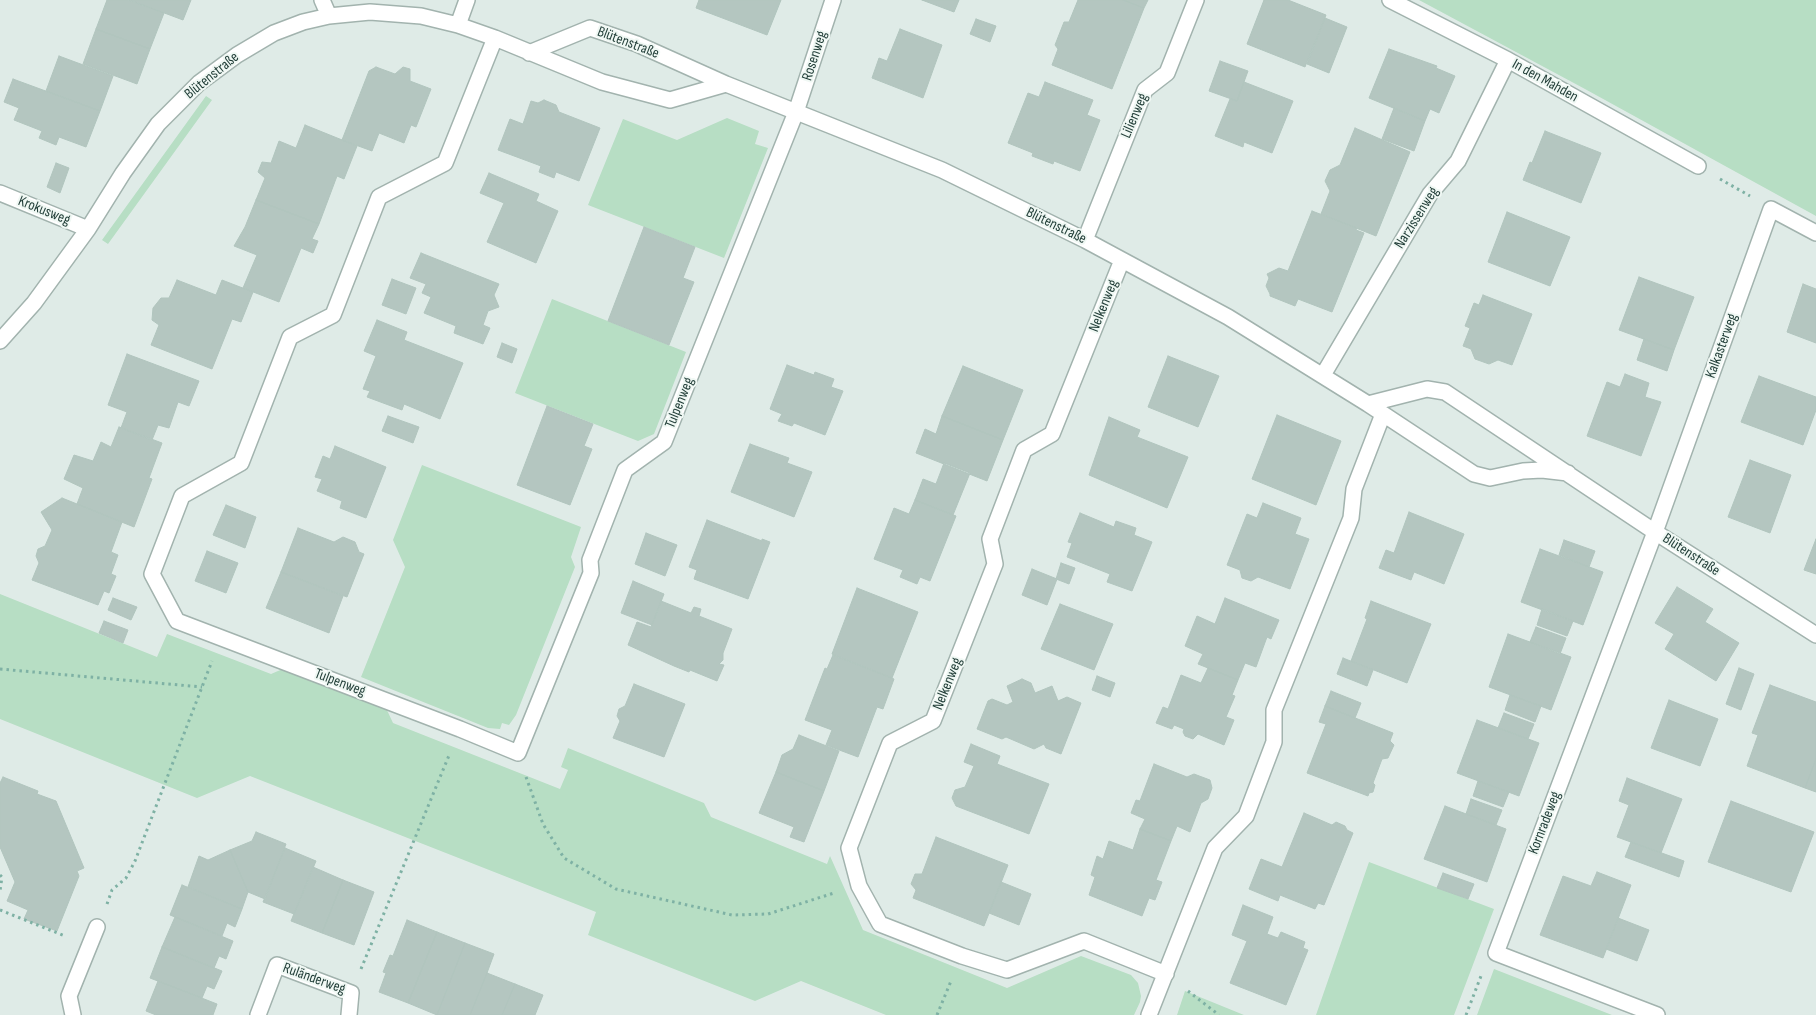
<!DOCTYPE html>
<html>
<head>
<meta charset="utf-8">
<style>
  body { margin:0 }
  canvas { display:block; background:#dfebe7 }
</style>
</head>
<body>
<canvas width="1816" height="1015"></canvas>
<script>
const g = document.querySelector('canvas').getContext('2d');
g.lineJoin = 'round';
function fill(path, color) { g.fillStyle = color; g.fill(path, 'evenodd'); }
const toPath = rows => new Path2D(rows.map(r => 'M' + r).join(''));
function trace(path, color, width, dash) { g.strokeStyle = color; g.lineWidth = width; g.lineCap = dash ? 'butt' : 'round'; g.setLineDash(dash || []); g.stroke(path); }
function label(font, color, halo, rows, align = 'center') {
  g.font = font + ' "Sofia Sans Condensed",sans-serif'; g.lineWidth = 4; g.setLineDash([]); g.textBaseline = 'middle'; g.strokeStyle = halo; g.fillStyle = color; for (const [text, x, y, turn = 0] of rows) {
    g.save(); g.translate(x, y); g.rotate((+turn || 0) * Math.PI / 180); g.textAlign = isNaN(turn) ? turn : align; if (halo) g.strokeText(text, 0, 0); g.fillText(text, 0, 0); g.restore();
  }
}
fill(toPath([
  [1419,0,1816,0,1816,216,1585,89],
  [206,96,212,100,108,244,102,240],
  [727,118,759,131,755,144,768,148,724,258,588,205,623,119,677,140],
  [552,299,686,352,654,434,638,441,515,393],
  [422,465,581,527,571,557,575,567,516,715,509,725,502,723,500,729,488,728,361,677,405,567,393,540],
  [0,594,157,657,167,634,271,674,285,668,386,708,393,723,560,789,568,770,561,767,568,748,704,803,711,817,827,864,830,856,863,930,1007,988,1081,956,1131,975,1138,983,1141,996,1140,1002,1134,1015,886,1015,801,981,755,1001,588,935,596,912,250,776,197,798,0,719],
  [1369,862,1494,909,1454,1015,1316,1015],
  [1494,969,1612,1015,1477,1015],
  [1185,991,1244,1015,1177,1015]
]), '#b7dec4');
const building = toPath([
  [107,0,128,0,164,13,150,49,96,29,107,0],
  [130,0,191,0,183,20,130,0],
  [699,0,781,0,767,35,696,8,699,0],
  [922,0,959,0,954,12,922,0],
  [1078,0,1123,0,1144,8,1112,89,1052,65,1058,49,1055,45,1064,22,1069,22,1078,0],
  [1123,0,1148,0,1144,8,1123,0],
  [1264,0,1288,0,1326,15,1305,67,1247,44,1264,0],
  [1325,18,1347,27,1329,73,1307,64,1325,18],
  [976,19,996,26,990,42,970,34,976,19],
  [96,29,150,49,137,84,83,64,96,29],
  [900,29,942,45,923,98,872,78,879,58,887,61,900,29],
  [1389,49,1437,66,1436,68,1455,76,1439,113,1430,109,1425,121,1369,98,1389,49],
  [59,56,113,76,100,111,46,91,59,56],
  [1220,61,1248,71,1237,101,1209,91,1220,61],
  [376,67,395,74,403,67,410,69,410,81,431,89,416,127,411,125,404,143,379,133,372,151,342,140,369,71,376,67],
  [13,79,100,111,86,147,59,137,56,145,39,138,42,131,14,120,19,108,4,102,13,79],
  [1045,82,1093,100,1087,115,1100,120,1080,171,1054,161,1053,164,1032,156,1033,153,1008,143,1028,93,1039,97,1045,82],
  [1244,82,1293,101,1272,153,1244,142,1243,147,1215,136,1230,99,1237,101,1244,82],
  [544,100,556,105,559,112,600,128,579,181,556,172,554,178,539,172,541,166,498,150,510,119,523,124,531,101,538,103,544,100],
  [1394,108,1425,121,1414,151,1382,139,1394,108],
  [305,125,357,146,344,179,337,176,319,224,256,200,265,178,258,172,262,162,271,163,279,141,296,148,305,125],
  [1355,128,1410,152,1376,236,1321,214,1330,191,1325,181,1330,170,1340,165,1355,128],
  [1545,131,1601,153,1581,203,1523,180,1530,162,1532,163,1545,131],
  [56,163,69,168,60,193,47,187,56,163],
  [489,173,539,194,536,201,558,211,536,263,487,242,504,203,480,193,489,173],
  [256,200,319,224,312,239,318,241,313,253,301,248,279,302,243,288,257,255,234,246,245,227,256,200],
  [1312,211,1357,228,1356,230,1364,233,1332,312,1298,299,1295,306,1270,296,1270,294,1266,286,1269,278,1267,274,1279,268,1288,271,1312,211],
  [1507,212,1570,237,1550,286,1488,262,1507,212],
  [644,227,695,247,683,278,694,282,669,345,608,321,644,227],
  [421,253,499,284,494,295,499,307,488,311,483,325,490,328,483,344,454,333,456,326,424,313,431,297,422,293,426,284,410,278,421,253],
  [1639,277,1694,297,1674,350,1619,330,1639,277],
  [392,279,416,288,406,314,382,305,392,279],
  [177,280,216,295,222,280,253,292,241,322,232,319,212,369,151,345,159,325,152,320,153,308,161,298,169,298,177,280],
  [1803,284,1816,289,1816,343,1787,332,1803,284],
  [1483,295,1532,314,1512,365,1498,360,1489,364,1475,359,1471,349,1463,346,1470,328,1465,326,1474,303,1479,305,1483,295],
  [377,320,407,332,404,340,463,363,440,419,404,404,402,410,367,397,370,391,363,389,376,356,364,351,377,320],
  [1644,339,1674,350,1667,371,1637,360,1644,339],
  [502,343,517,349,512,363,497,357,502,343],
  [127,354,199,381,189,406,178,402,169,428,158,425,152,440,121,428,127,412,108,405,127,354],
  [1168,356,1219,376,1198,427,1148,407,1168,356],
  [787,365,814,375,815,372,834,379,831,387,843,391,825,435,794,423,792,426,778,421,782,414,770,409,787,365],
  [963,366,1023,390,1003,440,942,416,963,366],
  [1625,374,1649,383,1645,397,1661,402,1641,456,1587,436,1607,382,1620,387,1625,374],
  [1759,376,1816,397,1816,410,1803,445,1741,422,1759,376],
  [547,406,593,424,584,446,592,449,570,505,517,485,547,406],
  [1277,415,1341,441,1316,505,1252,479,1277,415],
  [388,416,419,427,413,443,382,431,388,416],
  [942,416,1003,440,987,481,916,453,925,429,936,434,942,416],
  [1109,417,1140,430,1137,437,1188,457,1167,508,1089,475,1109,417],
  [119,427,162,443,149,478,152,479,134,527,77,504,83,488,64,479,74,455,93,461,101,442,111,447,119,427],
  [750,444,789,458,787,463,812,472,794,517,731,492,750,444],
  [335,446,386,467,366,518,340,508,342,501,317,491,322,479,315,477,323,456,330,459,335,446],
  [1750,460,1791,475,1770,533,1728,517,1750,460],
  [944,463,970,473,953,515,915,500,923,479,936,484,944,463],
  [62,498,122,522,111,552,118,555,111,574,116,576,109,593,104,591,98,605,32,580,39,563,36,556,38,549,45,546,52,530,41,512,62,498],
  [915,500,956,516,930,581,920,577,917,584,900,577,903,570,874,559,894,508,909,514,915,500],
  [1263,503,1301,518,1295,534,1309,539,1290,589,1258,577,1251,581,1242,578,1240,570,1227,565,1247,514,1257,518,1263,503],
  [226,505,256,517,245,548,213,535,226,505],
  [1409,512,1464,534,1444,584,1414,572,1411,580,1379,568,1386,550,1394,553,1409,512],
  [1080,513,1114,527,1116,521,1136,528,1134,535,1152,542,1132,591,1107,582,1110,574,1067,557,1072,543,1068,542,1080,513],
  [707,520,762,541,762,539,770,542,748,599,694,579,697,570,689,567,707,520],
  [298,528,334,542,343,537,355,542,359,552,364,554,347,597,281,572,298,528],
  [646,533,677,545,665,576,635,564,646,533],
  [1816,539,1816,574,1804,570,1816,539],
  [1564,540,1595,551,1589,567,1559,555,1564,540],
  [1540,549,1603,572,1583,625,1521,602,1540,549],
  [207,551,238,563,226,593,195,581,207,551],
  [1061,563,1075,568,1069,584,1056,579,1061,563],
  [1032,569,1057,579,1047,605,1022,595,1032,569],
  [281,572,343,596,329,633,266,608,281,572],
  [633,581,664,594,652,625,621,613,633,581],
  [1677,587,1713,609,1705,622,1739,643,1716,681,1665,649,1674,634,1655,623,1677,587],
  [857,588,918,612,892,678,832,654,857,588],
  [113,598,137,607,131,620,108,610,113,598],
  [1225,598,1279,620,1271,639,1267,637,1256,667,1245,663,1238,680,1198,664,1203,654,1185,646,1197,616,1215,624,1225,598],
  [661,601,691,613,694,607,701,609,699,616,732,629,723,653,723,660,719,664,724,665,717,681,690,670,689,672,674,666,628,645,637,622,651,627,661,601],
  [1371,601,1431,624,1407,683,1351,661,1367,619,1365,618,1371,601],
  [1060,604,1113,624,1094,670,1041,649,1060,604],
  [1542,609,1573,621,1567,636,1537,625,1542,609],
  [104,621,128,630,123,643,99,633,104,621],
  [1536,627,1566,638,1560,654,1530,642,1536,627],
  [1508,634,1571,657,1551,710,1489,687,1508,634],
  [833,655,894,679,883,709,877,707,858,757,826,745,832,730,805,720,825,668,827,669,833,655],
  [1343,658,1373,670,1367,686,1337,674,1343,658],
  [1208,668,1238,680,1232,695,1235,696,1226,717,1234,720,1224,745,1198,734,1193,739,1185,736,1183,732,1184,729,1174,725,1172,729,1156,723,1163,707,1168,709,1181,675,1201,683,1208,668],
  [1739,668,1754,674,1741,710,1726,704,1739,668],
  [1097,676,1115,683,1110,697,1092,690,1097,676],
  [1022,679,1031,683,1035,693,1052,686,1058,701,1067,697,1081,703,1061,754,1046,748,1044,744,1034,749,1006,737,1002,739,977,729,988,701,992,699,1007,705,1013,702,1007,686,1022,679],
  [634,684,685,704,664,757,613,738,620,721,617,716,619,709,625,706,634,684],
  [1770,685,1816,702,1816,759,1805,788,1747,766,1758,735,1752,733,1770,685],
  [1331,691,1361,703,1355,718,1325,706,1331,691],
  [1510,695,1541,706,1535,722,1505,710,1510,695],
  [1669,700,1718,719,1700,766,1651,748,1669,700],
  [1325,706,1393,733,1390,741,1394,745,1388,758,1382,759,1373,783,1375,785,1373,792,1369,793,1368,796,1307,773,1326,724,1319,722,1325,706],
  [1504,713,1534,724,1528,739,1498,728,1504,713],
  [1477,720,1539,743,1519,796,1457,773,1477,720],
  [799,735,839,751,824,791,776,772,782,755,793,749,799,735],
  [971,744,1000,756,997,764,1049,784,1029,834,956,806,952,798,955,790,965,787,974,766,964,762,971,744],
  [1816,759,1816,792,1805,788,1816,759],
  [1154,764,1187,777,1194,774,1210,780,1212,788,1208,799,1201,803,1190,832,1177,826,1171,841,1140,829,1145,819,1131,813,1136,800,1140,801,1154,764],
  [776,772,824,791,804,842,790,837,794,827,759,813,776,772],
  [3,777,38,791,37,794,56,801,84,868,77,871,79,876,57,931,24,919,28,910,7,901,15,882,0,847,0,783,3,777],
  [1627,778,1682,799,1661,853,1617,837,1629,805,1619,801,1627,778],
  [1478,781,1509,792,1503,807,1473,796,1478,781],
  [1471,799,1502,810,1496,825,1466,814,1471,799],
  [1731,801,1814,832,1791,892,1708,862,1731,801],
  [1445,806,1506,829,1487,882,1424,859,1445,806],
  [1304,813,1332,825,1336,822,1345,826,1347,830,1353,833,1324,905,1318,903,1315,909,1280,895,1278,901,1249,889,1261,859,1282,867,1304,813],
  [1140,829,1171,841,1156,880,1162,882,1155,900,1149,898,1142,916,1089,895,1095,877,1091,875,1097,856,1103,859,1109,841,1133,850,1140,829],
  [256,832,286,844,265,899,248,892,230,850,252,841,256,832],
  [936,837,1008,865,984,926,913,898,916,890,911,884,915,874,922,874,936,837],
  [1631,842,1684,861,1679,877,1625,857,1631,842],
  [285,848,316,861,294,914,263,902,285,848],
  [230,850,248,892,242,909,188,887,199,856,208,860,230,850],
  [313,867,343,880,322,933,291,921,313,867],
  [1597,872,1631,885,1603,958,1540,935,1563,876,1591,886,1597,872],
  [1443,873,1474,884,1468,899,1437,888,1443,873],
  [343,880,374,892,354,945,322,933,343,880],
  [1001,882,1031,894,1019,925,989,913,1001,882],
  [182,885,242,909,235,927,227,923,222,936,170,915,182,885],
  [1243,905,1273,917,1267,934,1278,938,1281,932,1305,942,1303,948,1308,950,1286,1005,1230,983,1247,941,1232,935,1243,905],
  [175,917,233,941,226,959,219,956,214,968,162,947,175,917],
  [1618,918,1649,930,1637,961,1606,949,1618,918],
  [407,920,437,932,408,1003,379,992,386,973,383,972,390,955,393,956,407,920],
  [437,932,465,943,437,1015,408,1003,437,932],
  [465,943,494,954,487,973,470,1015,437,1015,465,943],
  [162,947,222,971,214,989,207,986,202,998,150,978,162,947],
  [487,973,515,984,502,1015,470,1015,487,973],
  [158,981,217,1004,213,1015,156,1015,146,1011,158,981],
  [515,984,543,995,535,1015,502,1015,515,984]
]);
fill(building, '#b4c6c0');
trace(building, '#b1c5be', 1);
const minor = toPath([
  [322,0,329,16],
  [1390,0,1508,60,1698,166],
  [458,25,467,0],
  [495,38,445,163,379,197,333,315,290,337,241,463,182,496,152,574,177,621,460,729,518,753,591,573,590,560,625,470,664,442,796,112,833,0],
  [529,53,590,28,637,44,726,84,942,170,1085,240,1228,317,1368,404,1474,474,1490,478,1523,471,1542,470,1568,473],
  [0,193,88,229],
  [1085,240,1145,90,1167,73,1196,0],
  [1122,260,1052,434,1024,450,990,539,995,564,933,721,890,743,849,848,859,886,880,924,962,956,1007,970,1084,941,1166,974],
  [0,341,34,303,88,229,123,173,158,124,199,83,237,55,274,33,303,22,329,16,370,12,421,16,458,25,495,38,602,82,670,100,726,84],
  [1323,375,1430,194,1458,161,1508,60],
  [1368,404,1427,389,1445,392,1655,532,1816,635],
  [73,1015,69,996,97,927],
  [258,1015,277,965,351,993,349,1015],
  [1149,1015,1215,848,1246,816,1274,742,1274,710,1351,518,1354,489,1383,414],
  [1657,1015,1496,953,1655,532,1771,209,1816,233]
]);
trace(minor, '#a2b3ae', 18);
trace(toPath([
  [1720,179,1750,196],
  [0,669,202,687],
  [526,777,543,824,564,858,616,889,732,915,768,914,834,893],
  [0,875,2,877,0,891],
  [107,904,112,890,126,878,135,861,212,661],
  [0,910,65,936],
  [361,969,450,753],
  [1188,991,1219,1015],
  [937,1015,951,981],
  [1466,1015,1481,976]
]), '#7eb1a4', 3, [2.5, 4]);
trace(minor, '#fff', 15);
label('15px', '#1f3c36', '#f0f8f4', [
  ["Blütenstraße",628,43,21],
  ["Rosenweg",815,56,-72],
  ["Blütenstraße",212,76,-39],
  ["In den Mahden",1545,81,29],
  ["Lilienweg",1135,116,-67],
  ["Krokusweg",44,211,22],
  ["Narzissenweg",1417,218,-58],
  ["Blütenstraße",1056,226,26],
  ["Nelkenweg",1104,306,-68],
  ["Kalkasterweg",1722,346,-70],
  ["Tulpenweg",680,403,-68],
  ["Blütenstraße",1691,555,33],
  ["Tulpenweg",340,683,21],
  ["Nelkenweg",948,684,-68],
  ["Kornradeweg",1545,823,-69],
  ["Ruländerweg",314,979,20]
]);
</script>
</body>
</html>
